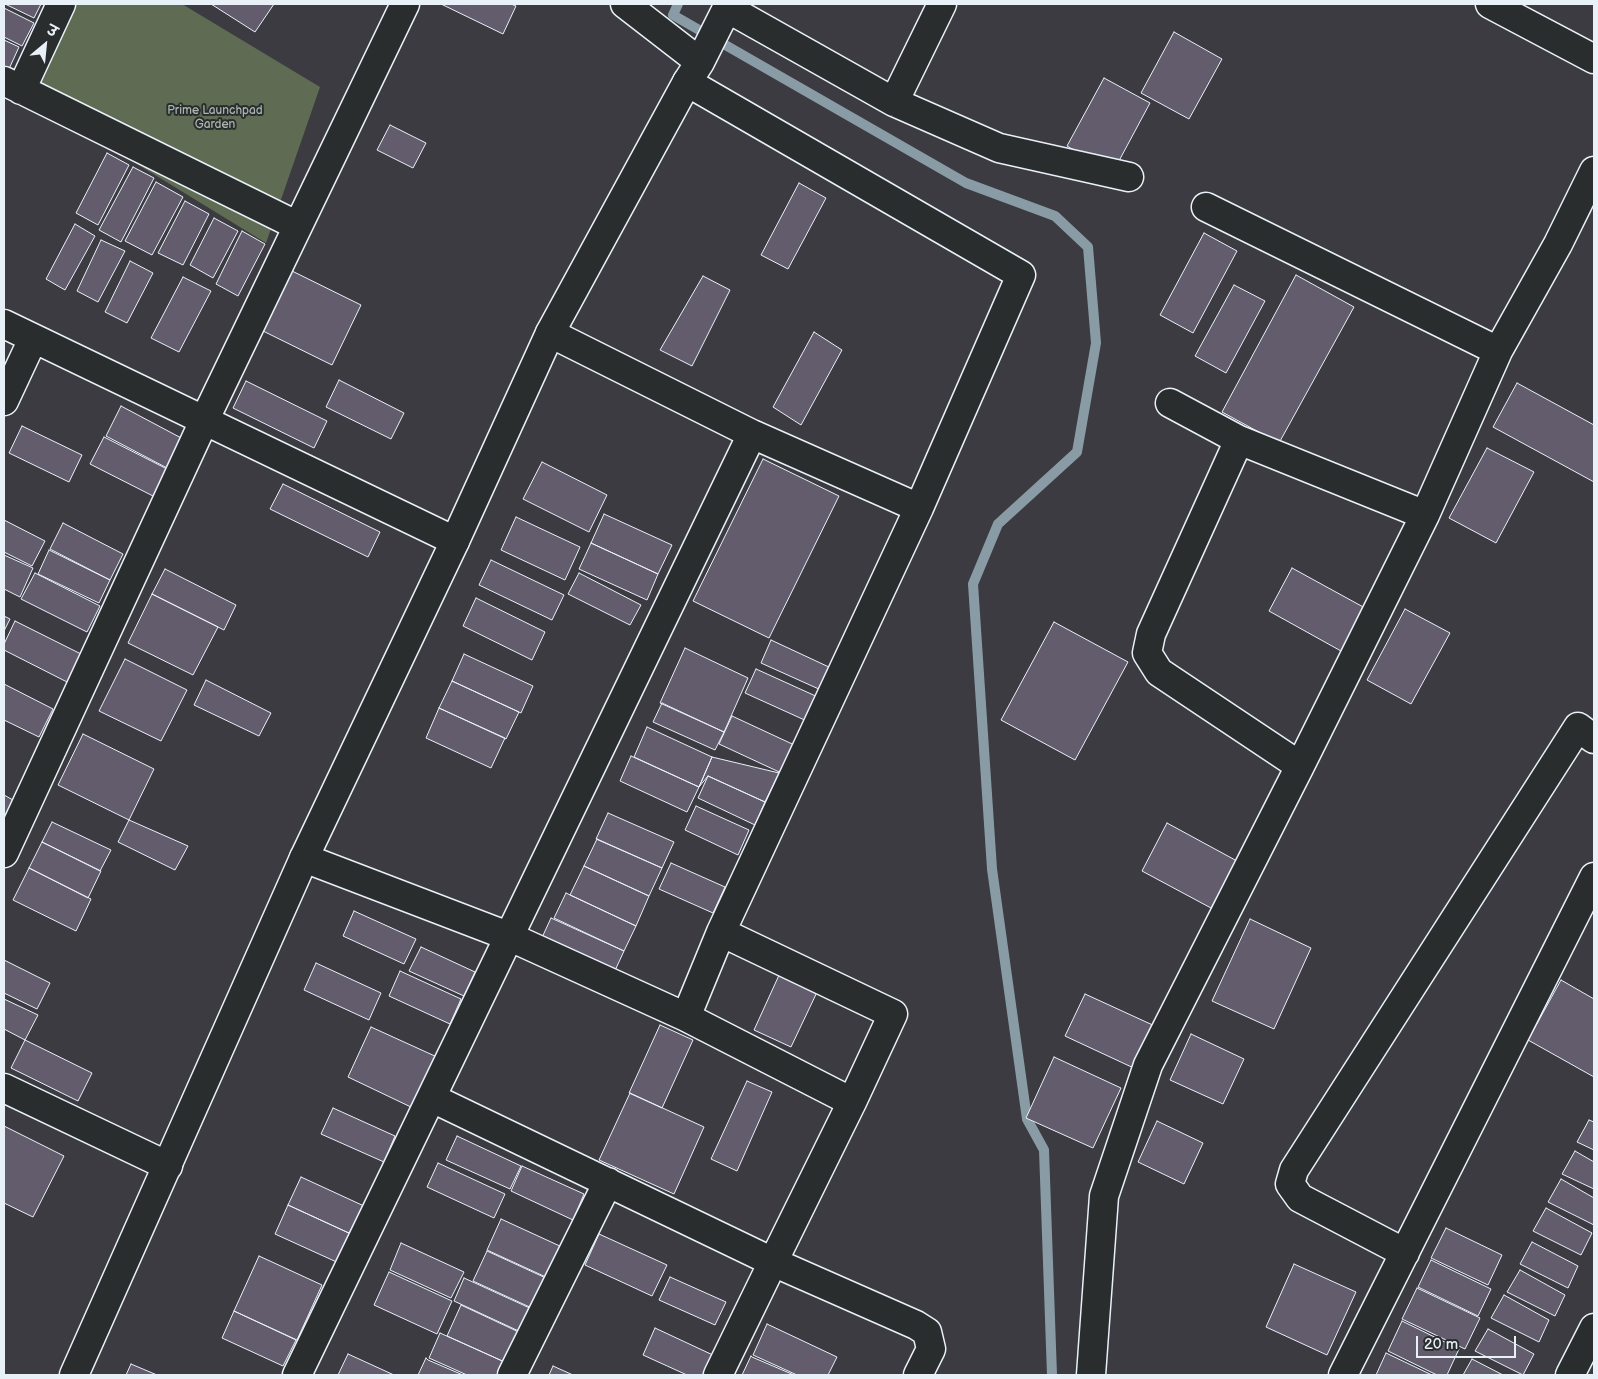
<!DOCTYPE html>
<html>
<head>
<meta charset="utf-8">
<style>
  body { margin:0 }
  #map { position:relative; width:1598px; height:1379px; overflow:hidden; background:#3b3b41; font-family:"Balsamiq Sans","Playpen Sans Deva",sans-serif }
  canvas { display:block }
  .frame { position:absolute; inset:0; border:5px solid #e8f1f8; pointer-events:none }
  .north { position:absolute; left:20px; top:20px; width:50px; height:50px; -webkit-text-stroke:4px #2a2d2e; paint-order:stroke; rotate:28deg; font-size:14px; font-weight:700; line-height:20px; text-align:center; color:#e8f1f8 }
  .north::after { content:''; display:block; margin:auto; width:18px; height:22px; background:#e8f1f8; clip-path:polygon(50% 0,100% 100%,50% 72%,0 100%) }
  .scale { position:absolute; left:1416px; top:1336px; width:100px; height:22px; box-sizing:border-box; border:2px solid #e8f1f8; border-top:0; padding-left:6px; font-size:15px; line-height:18px; white-space:nowrap; color:#e8f1f8; -webkit-text-stroke:4px #2a2d2e; paint-order:stroke }
</style>
</head>
<body>
<div id="map">
<canvas width="1598" height="1379"></canvas>
<div class="frame"></div>
<div class="north">उ</div>
<div class="scale">20 m</div>
</div>
<script>
const g = document.querySelector('canvas').getContext('2d');
g.lineJoin = 'round';
function fill(path, color) { g.fillStyle = color; g.fill(path, 'evenodd'); }
const toPath = rows => new Path2D(rows.map(r => 'M' + r).join(''));
function trace(path, color, width, dash) { g.strokeStyle = color; g.lineWidth = width; g.lineCap = dash ? 'butt' : 'round'; g.setLineDash(dash || []); g.stroke(path); }
function label(font, color, halo, rows, align = 'center') {
  g.font = font + ' "Balsamiq Sans",sans-serif'; g.lineWidth = 4; g.setLineDash([]); g.textBaseline = 'middle'; g.strokeStyle = halo; g.fillStyle = color; for (const [text, x, y, turn = 0] of rows) {
    g.save(); g.translate(x, y); g.rotate((+turn || 0) * Math.PI / 180); g.textAlign = isNaN(turn) ? turn : align; if (halo) g.strokeText(text, 0, 0); g.fillText(text, 0, 0); g.restore();
  }
}
fill(toPath([
  [74,4,182,4,320,87,266,243,31,99]
]), '#5f6c53');
trace(toPath([
  [678,4,673,15,966,183,1055,216,1088,247,1096,343,1077,452,998,524,973,584,992,869,1027,1119,1044,1150,1052,1375]
]), '#899ca5', 10);
const building = toPath([
  [5,4,41,4,34,18,5,4],
  [211,4,274,4,255,32,211,4],
  [441,4,511,4,516,6,503,34,441,4],
  [4,8,34,23,22,46,4,37,4,8],
  [1174,32,1222,59,1189,119,1141,93,1174,32],
  [4,40,19,47,9,69,4,66,4,40],
  [1104,78,1150,103,1113,172,1067,146,1104,78],
  [390,125,426,143,413,168,377,150,390,125],
  [107,153,129,165,98,225,76,213,107,153],
  [133,167,154,178,121,242,99,230,133,167],
  [156,182,183,197,152,255,125,241,156,182],
  [799,183,826,198,788,269,761,255,799,183],
  [185,201,209,214,183,265,158,253,185,201],
  [214,218,238,231,213,278,190,265,214,218],
  [75,224,95,236,65,290,46,279,75,224],
  [242,231,265,244,238,296,216,284,242,231],
  [1204,233,1237,251,1193,333,1160,315,1204,233],
  [101,240,125,251,98,302,77,291,101,240],
  [130,261,153,273,127,323,105,312,130,261],
  [292,271,361,305,332,365,263,331,292,271],
  [1296,275,1354,307,1279,443,1222,412,1296,275],
  [703,276,730,290,692,366,660,350,703,276],
  [183,277,211,291,179,352,151,338,183,277],
  [1234,285,1265,301,1226,373,1195,356,1234,285],
  [814,332,842,350,801,425,773,407,814,332],
  [339,380,404,413,391,439,326,407,339,380],
  [246,381,327,421,314,448,233,408,246,381],
  [1517,383,1594,425,1594,482,1493,427,1517,383],
  [121,406,185,440,169,469,106,436,121,406],
  [22,426,82,455,69,482,9,453,22,426],
  [104,437,169,470,155,497,90,464,104,437],
  [1487,448,1534,472,1496,543,1449,518,1487,448],
  [763,459,839,496,769,638,693,601,763,459],
  [542,462,607,495,589,532,523,499,542,462],
  [283,484,380,532,368,557,270,509,283,484],
  [604,514,672,545,658,574,591,543,604,514],
  [516,517,580,547,565,580,501,550,516,517],
  [4,520,45,541,32,566,4,552,4,520],
  [63,523,123,554,110,580,50,549,63,523],
  [591,543,658,574,647,600,579,569,591,543],
  [49,550,110,580,99,603,38,574,49,550],
  [4,555,33,568,20,597,4,589,4,555],
  [491,560,564,595,552,620,479,585,491,560],
  [1292,568,1365,608,1341,651,1269,611,1292,568],
  [165,569,236,605,224,630,152,594,165,569],
  [35,573,100,606,87,632,21,599,35,573],
  [579,573,641,605,630,625,568,594,579,573],
  [152,594,218,627,193,675,128,643,152,594],
  [476,598,545,632,532,660,463,626,476,598],
  [1405,609,1450,633,1411,704,1367,680,1405,609],
  [4,616,10,619,4,631,4,616],
  [15,621,83,655,69,683,4,650,4,644,15,621],
  [1054,622,1128,662,1075,760,1001,720,1054,622],
  [771,640,831,668,821,690,761,663,771,640],
  [685,648,748,678,724,732,660,703,685,648],
  [464,654,533,686,521,713,452,681,464,654],
  [125,659,187,690,161,741,99,711,125,659],
  [756,669,820,698,809,722,745,693,756,669],
  [206,680,271,713,259,736,194,705,206,680],
  [452,681,519,712,506,739,439,708,452,681],
  [4,684,53,709,39,737,4,720,4,684],
  [662,703,724,732,715,750,653,722,662,703],
  [439,708,505,738,491,768,426,738,439,708],
  [732,716,803,749,790,777,719,744,732,716],
  [647,727,712,757,699,787,634,757,647,727],
  [83,734,154,769,129,820,58,785,83,734],
  [631,756,699,787,687,812,620,781,631,756],
  [712,757,779,773,765,802,708,776,699,787,712,757],
  [708,776,765,802,755,825,698,798,708,776],
  [4,795,13,800,4,818,4,795],
  [696,806,749,830,738,855,685,830,696,806],
  [608,813,674,842,662,868,596,839,608,813],
  [129,820,188,846,175,870,118,842,129,820],
  [52,822,111,850,100,871,42,842,52,822],
  [1167,823,1237,861,1211,908,1142,871,1167,823],
  [597,839,662,868,649,896,584,866,597,839],
  [42,842,101,871,88,898,29,868,42,842],
  [671,863,725,887,713,913,659,889,671,863],
  [584,866,649,896,636,926,570,895,584,866],
  [29,868,91,899,76,931,13,900,29,868],
  [566,893,636,926,624,951,554,918,566,893],
  [354,911,416,939,404,964,343,936,354,911],
  [551,918,624,951,612,977,539,944,551,918],
  [1250,919,1311,948,1274,1029,1212,1001,1250,919],
  [421,947,475,972,464,996,409,971,421,947],
  [4,960,50,983,37,1009,4,993,4,960],
  [316,963,381,993,369,1020,304,990,316,963],
  [400,971,461,999,450,1024,389,996,400,971],
  [780,973,818,990,791,1047,754,1030,780,973],
  [1561,980,1594,999,1594,1077,1528,1040,1561,980],
  [1085,994,1157,1027,1138,1070,1065,1036,1085,994],
  [4,999,38,1015,25,1040,4,1029,4,999],
  [660,1025,693,1040,662,1108,629,1093,660,1025],
  [371,1027,437,1057,413,1108,348,1077,371,1027],
  [1191,1034,1244,1059,1223,1104,1170,1080,1191,1034],
  [25,1040,92,1073,78,1101,11,1068,25,1040],
  [1054,1057,1121,1088,1093,1148,1026,1118,1054,1057],
  [747,1081,772,1092,737,1171,711,1159,747,1081],
  [630,1093,704,1127,674,1194,599,1160,630,1093],
  [333,1108,395,1136,384,1162,321,1134,333,1108],
  [1589,1120,1594,1122,1594,1150,1577,1142,1589,1120],
  [1157,1121,1203,1143,1184,1184,1138,1162,1157,1121],
  [4,1126,64,1156,33,1217,4,1203,4,1126],
  [457,1136,521,1166,510,1189,446,1160,457,1136],
  [1575,1151,1594,1162,1594,1189,1562,1174,1575,1151],
  [438,1163,505,1194,494,1218,427,1187,438,1163],
  [522,1166,584,1194,573,1220,511,1191,522,1166],
  [301,1177,364,1206,351,1234,288,1205,301,1177],
  [1561,1179,1594,1198,1594,1225,1548,1202,1561,1179],
  [288,1205,351,1234,341,1264,275,1234,288,1205],
  [1546,1208,1592,1233,1581,1255,1533,1231,1546,1208],
  [501,1219,562,1247,548,1278,487,1250,501,1219],
  [1446,1228,1502,1255,1488,1285,1431,1258,1446,1228],
  [599,1234,667,1265,652,1296,585,1265,599,1234],
  [1532,1242,1578,1266,1568,1288,1520,1264,1532,1242],
  [401,1243,464,1272,451,1298,390,1270,401,1243],
  [487,1251,548,1279,534,1309,473,1281,487,1251],
  [259,1256,322,1285,297,1340,234,1311,259,1256],
  [1431,1260,1491,1289,1478,1316,1418,1287,1431,1260],
  [1294,1264,1356,1292,1327,1355,1266,1327,1294,1264],
  [1520,1270,1565,1295,1555,1316,1507,1292,1520,1270],
  [389,1272,452,1301,437,1334,374,1305,389,1272],
  [670,1277,726,1302,715,1325,659,1300,670,1277],
  [464,1278,534,1310,523,1333,454,1301,464,1278],
  [1417,1288,1480,1318,1465,1349,1402,1319,1417,1288],
  [1504,1295,1549,1320,1539,1342,1491,1318,1504,1295],
  [461,1305,523,1334,509,1364,447,1336,461,1305],
  [234,1311,296,1340,283,1366,222,1338,234,1311],
  [1402,1321,1459,1349,1447,1375,1437,1375,1388,1351,1402,1321],
  [767,1324,837,1357,828,1375,797,1375,753,1355,767,1324],
  [655,1328,715,1356,706,1375,687,1375,643,1355,655,1328],
  [1488,1329,1534,1354,1523,1375,1475,1351,1488,1329],
  [440,1333,509,1364,504,1375,467,1375,429,1358,440,1333],
  [1386,1353,1432,1375,1376,1375,1386,1353],
  [348,1354,394,1375,338,1375,348,1354],
  [751,1356,752,1357,794,1375,742,1375,751,1356],
  [426,1358,428,1360,463,1375,418,1375,426,1358],
  [1472,1359,1503,1375,1463,1375,1472,1359],
  [131,1364,157,1375,126,1375,131,1364],
  [553,1366,573,1375,549,1375,553,1366]
]);
fill(building, '#625c6d');
trace(building, '#e8f1f8', 1);
const minor = toPath([
  [1490,4,1594,59],
  [727,8,894,102,942,4],
  [4,81,298,226,204,421,4,853],
  [21,90,61,4],
  [894,102,999,148,1129,177],
  [1206,207,1498,351],
  [298,226,405,4],
  [4,324,455,541],
  [550,333,752,434,919,508],
  [4,401,33,339],
  [1170,403,1239,440,1151,634,1147,653,1159,672,1300,766],
  [1239,440,1425,515],
  [304,858,508,936,686,1017,852,1102,773,1262,432,1098],
  [721,932,893,1014,852,1102],
  [686,1017,721,932,919,508,1021,275,687,82],
  [4,1088,168,1166],
  [1405,1253,1300,1198,1290,1184,1294,1170,1578,727,1594,739],
  [297,1375,752,434],
  [512,1375,608,1182],
  [718,1375,773,1262,916,1325,927,1332,931,1349,918,1375],
  [1091,1375,1104,1196,1148,1065,1300,766,1425,515,1498,351,1558,244,1594,171],
  [1343,1375,1594,877],
  [1570,1375,1594,1328]
]);
const tertiary = toPath([
  [625,4,700,62],
  [74,1375,304,858,455,541,550,333,687,82,700,62,729,4]
]);
trace(minor, '#e8f1f8', 31);
trace(tertiary, '#e8f1f8', 31);
trace(minor, '#2a2d2e', 28);
trace(tertiary, '#2a2d2e', 28);
label('12px', '#aab5ae', '#2a2d2e', [
  ["Prime Launchpad",215,111],
  ["Garden",215,125]
]);
</script>
</body>
</html>
